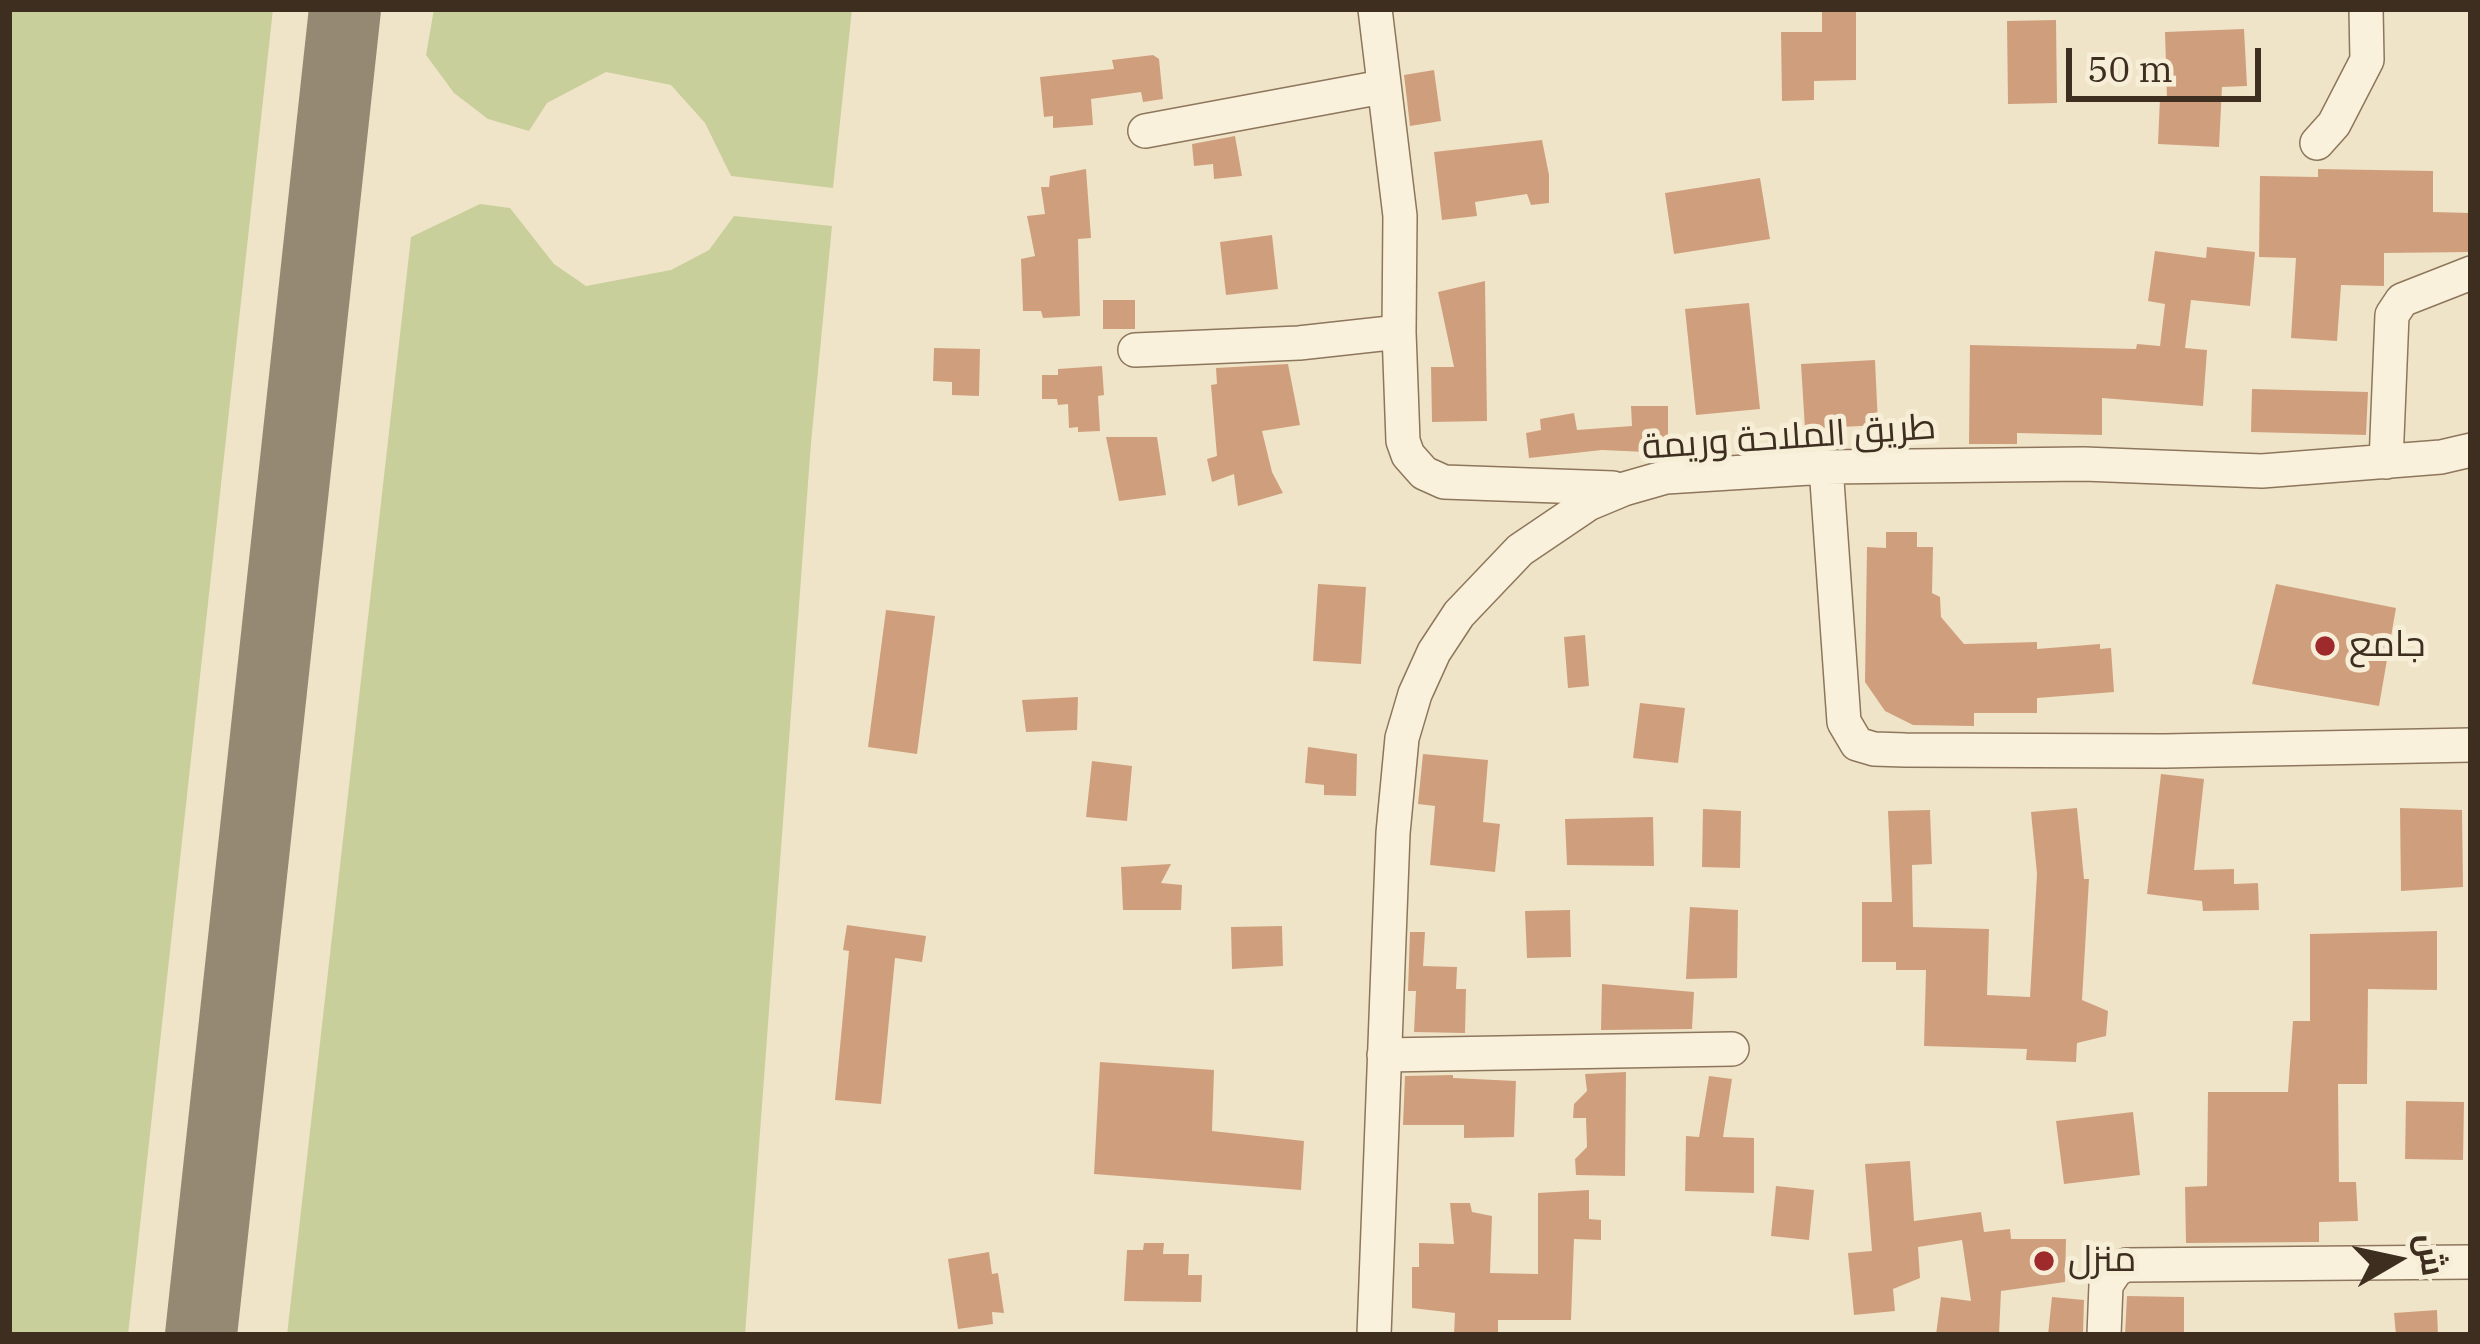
<!DOCTYPE html>
<html>
<head>
<meta charset="utf-8">
<style>
  body { margin:0 }
  #map { position:relative; width:2480px; height:1344px; overflow:hidden; background:#f0e4c8; font-family:"IBM Plex Serif",Cairo,serif }
  canvas { display:block }
  .frame { position:absolute; inset:0; border:12px solid #3d2e20; pointer-events:none }
  .north { position:absolute; left:2336px; top:1200px; width:120px; height:120px; -webkit-text-stroke:9px #f7eed8; paint-order:stroke; rotate:81deg; font-size:33px; font-weight:700; line-height:48px; text-align:center; color:#3d2e20 }
  .north::after { content:''; display:block; margin:auto; width:42px; height:54px; background:#3d2e20; clip-path:polygon(50% 0,100% 100%,50% 72%,0 100%) }
  .scale { position:absolute; left:2066px; top:48px; width:195px; height:54px; box-sizing:border-box; border:6px solid #3d2e20; border-top:0; padding-left:15px; font-size:36px; line-height:42px; white-space:nowrap; color:#3d2e20; -webkit-text-stroke:9px #f7eed8; paint-order:stroke }
</style>
</head>
<body>
<div id="map">
<canvas width="2480" height="1344"></canvas>
<div class="frame"></div>
<div class="north">ش</div>
<div class="scale">50 m</div>
</div>
<script>
const g = document.querySelector('canvas').getContext('2d');
g.lineJoin = 'round';
function fill(path, color) { g.fillStyle = color; g.fill(path, 'evenodd'); }
const toPath = rows => new Path2D(rows.map(r => 'M' + r).join(''));
function trace(path, color, width, dash) { g.strokeStyle = color; g.lineWidth = width; g.lineCap = dash ? 'butt' : 'round'; g.setLineDash(dash || []); g.stroke(path); }
function label(font, color, halo, rows, align = 'center') {
  g.font = font + ' "IBM Plex Serif",Cairo,serif'; g.lineWidth = 10; g.setLineDash([]); g.textBaseline = 'middle'; g.strokeStyle = halo; g.fillStyle = color; for (const [text, x, y, turn = 0] of rows) {
    g.save(); g.translate(x, y); g.rotate((+turn || 0) * Math.PI / 180); g.textAlign = isNaN(turn) ? turn : align; if (halo) g.strokeText(text, 0, 0); g.fillText(text, 0, 0); g.restore();
  }
}
fill(toPath([
  [9,9,273,9,128,1335,9,1335],
  [434,9,852,9,833,188,731,176,705,123,671,85,606,72,547,103,529,131,488,119,454,93,426,55],
  [480,204,510,208,554,264,586,286,671,270,709,250,734,216,832,226,811,443,745,1335,287,1335,411,237]
]), '#c9cf9b');
trace(toPath([
  [201,1335,345,9]
]), '#968974', 72);
fill(toPath([
  [1822,9,1856,9,1856,80,1814,81,1814,100,1782,101,1781,32,1822,32],
  [2056,20,2057,103,2008,104,2007,21],
  [2244,29,2247,86,2222,87,2219,147,2158,144,2160,98,2167,98,2165,32],
  [1153,55,1159,59,1163,99,1143,102,1141,92,1091,99,1093,125,1053,128,1053,116,1044,117,1040,77,1114,69,1112,60],
  [1434,70,1441,121,1410,126,1404,75],
  [1235,136,1242,176,1214,179,1213,164,1194,166,1192,144],
  [1542,140,1549,175,1549,203,1531,205,1527,194,1475,202,1477,216,1442,220,1434,152],
  [1086,169,1091,238,1078,239,1080,316,1043,318,1041,311,1023,311,1021,259,1035,256,1027,216,1045,214,1041,187,1049,187,1050,176],
  [2318,169,2433,171,2433,212,2471,213,2471,252,2384,253,2384,286,2341,285,2337,341,2291,338,2296,258,2259,257,2260,176,2318,177],
  [1760,178,1770,239,1674,254,1665,193],
  [1272,235,1278,289,1226,295,1220,242],
  [2207,247,2255,252,2250,306,2191,300,2185,348,2207,350,2203,406,2102,398,2102,435,2017,433,2017,444,1969,444,1970,345,2136,349,2137,344,2160,346,2165,304,2148,301,2155,251,2206,258],
  [1485,281,1487,421,1432,422,1431,367,1454,367,1438,292],
  [1103,300,1135,300,1135,329,1103,329],
  [1749,303,1760,409,1696,415,1685,309],
  [934,348,980,349,979,396,952,395,952,382,933,381],
  [1875,360,1878,425,1805,429,1801,364],
  [1288,364,1300,425,1262,431,1272,472,1283,493,1238,506,1234,474,1212,482,1207,459,1217,456,1211,385,1217,384,1216,368],
  [1102,366,1104,395,1098,396,1100,431,1078,432,1078,427,1069,428,1068,404,1058,405,1057,399,1042,399,1042,375,1058,375,1058,369],
  [2252,389,2368,392,2366,435,2251,432],
  [1631,406,1668,406,1668,453,1602,450,1529,458,1526,433,1541,430,1540,419,1574,413,1577,430,1632,426],
  [1106,437,1157,437,1166,495,1119,501],
  [1886,532,1917,532,1917,547,1933,547,1932,593,1940,597,1941,617,1964,644,2037,642,2037,649,2100,644,2100,649,2111,648,2114,692,2037,698,2037,713,1974,713,1974,726,1913,725,1885,711,1865,682,1867,547,1886,548],
  [1318,584,1366,587,1361,664,1313,661],
  [2276,584,2396,608,2379,706,2252,684],
  [886,610,935,616,917,754,868,747],
  [1585,635,1589,686,1568,688,1564,637],
  [1078,697,1077,730,1026,732,1022,700],
  [1640,703,1685,708,1678,763,1633,758],
  [1308,747,1357,754,1356,796,1324,795,1324,785,1305,783],
  [1423,754,1488,760,1483,822,1500,824,1495,872,1430,865,1435,806,1418,804],
  [1092,761,1132,766,1127,821,1086,817],
  [2161,774,2204,779,2194,870,2234,869,2234,884,2258,883,2259,910,2203,911,2202,901,2147,894],
  [2077,808,2084,879,2089,879,2082,1000,2108,1011,2106,1036,2077,1043,2076,1062,2026,1060,2027,1049,1924,1046,1926,970,1896,970,1896,962,1862,962,1862,902,1892,902,1888,811,1930,810,1932,864,1912,865,1913,927,1989,929,1987,995,2030,997,2037,874,2031,812],
  [2400,808,2462,810,2463,887,2401,891],
  [1703,809,1741,811,1740,868,1702,867],
  [1653,817,1654,866,1567,865,1565,819],
  [1171,864,1161,883,1182,885,1181,910,1123,910,1121,867],
  [1690,907,1738,910,1737,978,1686,979],
  [1570,910,1571,957,1527,958,1525,911],
  [847,925,926,936,922,962,895,958,881,1104,835,1100,849,951,843,950],
  [1282,926,1283,966,1232,969,1231,927],
  [2437,931,2437,990,2368,989,2367,1084,2338,1084,2339,1182,2356,1182,2358,1221,2319,1222,2319,1242,2186,1243,2185,1187,2207,1186,2208,1092,2288,1092,2293,1021,2310,1021,2310,934],
  [1410,932,1425,932,1423,966,1457,967,1456,989,1466,989,1465,1033,1414,1032,1416,991,1408,991],
  [1602,984,1694,992,1692,1029,1601,1030],
  [1100,1062,1214,1070,1212,1131,1304,1141,1301,1190,1094,1174],
  [1626,1072,1625,1176,1576,1175,1575,1159,1587,1147,1586,1118,1573,1118,1574,1104,1587,1091,1585,1074],
  [1453,1075,1453,1078,1516,1081,1514,1137,1464,1138,1464,1125,1403,1125,1405,1076],
  [1709,1076,1732,1079,1723,1137,1754,1138,1754,1193,1685,1191,1686,1136,1699,1137],
  [2406,1101,2464,1102,2463,1160,2405,1159],
  [2133,1112,2140,1175,2064,1184,2056,1121],
  [1910,1161,1914,1221,1981,1212,1984,1232,2010,1229,2011,1239,2066,1239,2065,1282,2001,1291,1999,1335,1936,1335,1941,1297,1971,1301,1962,1240,1918,1247,1920,1278,1893,1289,1895,1311,1854,1315,1848,1253,1872,1251,1865,1164],
  [1776,1186,1814,1190,1809,1240,1771,1236],
  [1589,1190,1589,1219,1601,1220,1601,1240,1574,1239,1571,1320,1498,1320,1498,1335,1454,1335,1455,1313,1412,1308,1412,1267,1419,1267,1419,1243,1454,1244,1450,1203,1470,1203,1472,1212,1492,1216,1490,1273,1538,1274,1538,1193],
  [1144,1243,1164,1243,1163,1254,1189,1254,1188,1275,1202,1275,1201,1302,1124,1301,1127,1250,1143,1250],
  [989,1252,992,1274,998,1273,1004,1313,992,1312,993,1324,958,1329,948,1259],
  [2127,1296,2184,1297,2184,1335,2125,1335],
  [2052,1297,2084,1300,2083,1335,2048,1335],
  [2437,1310,2438,1335,2396,1335,2394,1313]
]), '#cf9f7d');
const minor = toPath([
  [1375,9,1400,216,1399,332,1403,441,1408,455,1424,473,1444,482,1613,488],
  [1145,131,1382,87],
  [2317,143,2334,124,2367,60,2366,9],
  [1135,350,1299,343,1399,332],
  [2386,462,2392,315,2402,300,2471,273],
  [1826,467,1844,722,1857,744,1874,749,1905,750,2165,751,2471,745],
  [1384,1055,1732,1049],
  [1374,1335,1393,833,1402,738,1415,694,1434,652,1459,614,1520,550,1588,504,1624,489,1666,477,1826,467,2084,464,2262,471,2441,457,2471,450],
  [2104,1335,2106,1285,2116,1270,2126,1265,2471,1262]
]);
trace(minor, '#8d765c', 36);
trace(minor, '#faf1dc', 33);
for (const [x, y, r, color] of [
  [2325,646,12,"#9e2a2b"],
  [2044,1261,12,"#9e2a2b"]
]) { const dot = new Path2D(); dot.arc(x, y, r, 0, 2 * Math.PI); g.fillStyle = color; g.fill(dot); trace(dot, '#f7eed8', 4.5); }
label('36px', '#3d2e20', '#f7eed8', [
  ["طريق الملاحة وريمة",1789,438,-4]
]);
label('36px', '#3d2e20', '#f7eed8', [
  ["جامع",2349,646],
  ["منزل",2068,1261]
], 'left');
</script>
</body>
</html>
